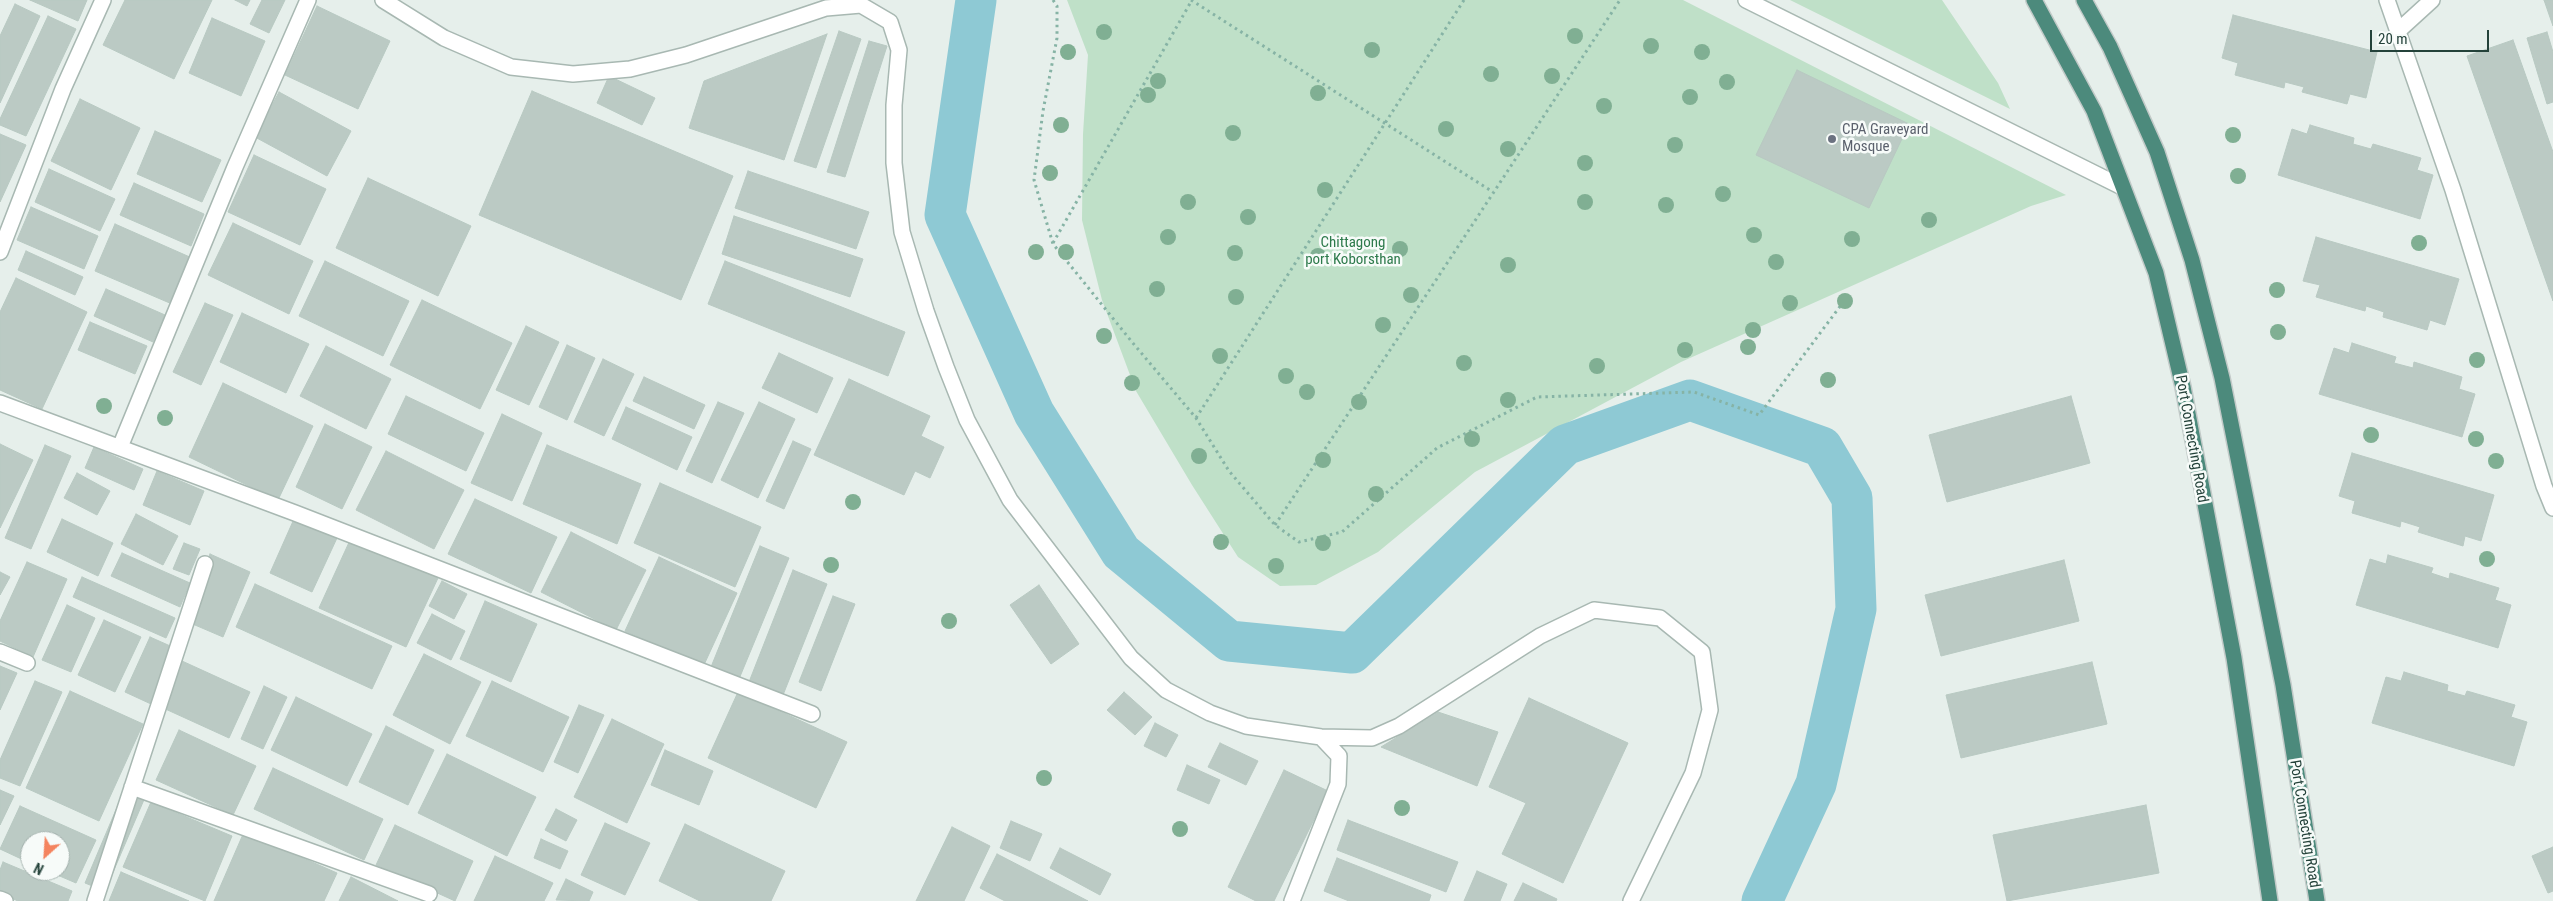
<!DOCTYPE html>
<html>
<head>
<meta charset="utf-8">
<style>
  body { margin:0 }
  #map { position:relative; width:2553px; height:901px; overflow:hidden; background:#e6efeb; font-family:"Roboto Condensed",sans-serif }
  canvas { display:block }
  .north { position:absolute; left:20px; top:831px; width:50px; height:50px; box-sizing:border-box; background:#f7fbf9; border:1px solid #a3b1ad; border-radius:50%; rotate:206deg; font-size:14px; font-weight:700; line-height:20px; text-align:center; color:#24423a }
  .north::after { content:''; display:block; margin:auto; width:18px; height:22px; background:#f4845f; clip-path:polygon(50% 0,100% 100%,50% 72%,0 100%) }
  .scale { position:absolute; left:2370px; top:30px; width:119px; height:22px; box-sizing:border-box; border:2px solid #24423a; border-top:0; padding-left:6px; font-size:15px; line-height:18px; white-space:nowrap; color:#24423a; -webkit-text-stroke:4px #f7fbf9; paint-order:stroke }
</style>
</head>
<body>
<div id="map">
<canvas width="2553" height="901"></canvas>
<div class="north">N</div>
<div class="scale">20 m</div>
</div>
<script>
const g = document.querySelector('canvas').getContext('2d');
g.lineJoin = 'round';
function fill(path, color) { g.fillStyle = color; g.fill(path, 'evenodd'); }
const toPath = rows => new Path2D(rows.map(r => 'M' + r).join(''));
function trace(path, color, width, dash) { g.strokeStyle = color; g.lineWidth = width; g.lineCap = dash ? 'butt' : 'round'; g.setLineDash(dash || []); g.stroke(path); }
function label(font, color, halo, rows, align = 'center') {
  g.font = font + ' "Roboto Condensed",sans-serif'; g.lineWidth = 5; g.setLineDash([]); g.textBaseline = 'middle'; g.strokeStyle = halo; g.fillStyle = color; for (const [text, x, y, turn = 0] of rows) {
    g.save(); g.translate(x, y); g.rotate((+turn || 0) * Math.PI / 180); g.textAlign = isNaN(turn) ? turn : align; if (halo) g.strokeText(text, 0, 0); g.fillText(text, 0, 0); g.restore();
  }
}
fill(toPath([
  [1067,0,1683,0,2066,195,2031,206,1681,362,1475,472,1378,552,1316,585,1280,586,1238,557,1192,485,1136,391,1102,300,1082,220,1083,134,1088,55],
  [1790,0,1942,0,1998,83,2010,109]
]), '#bfe0c8');
trace(toPath([
  [976,0,945,215,1034,413,1121,552,1229,641,1352,653,1565,445,1690,400,1822,447,1852,498,1856,609,1816,784,1762,901]
]), '#8ec9d4', 41);
const building = toPath([
  [30,0,87,0,78,21,30,0],
  [125,0,212,0,174,79,103,45,125,0],
  [235,0,250,0,247,6,235,0],
  [262,0,285,0,269,33,250,24,262,0],
  [2544,0,2553,0,2553,26,2544,0],
  [15,4,40,16,0,103,0,36,15,4],
  [317,6,390,41,358,109,285,75,317,6],
  [2233,15,2377,52,2366,98,2350,94,2347,104,2302,92,2304,87,2285,82,2284,88,2235,75,2238,63,2222,58,2233,15],
  [48,16,76,29,26,136,0,125,0,119,48,16],
  [212,18,265,41,241,96,189,73,212,18],
  [839,31,861,39,816,168,794,161,839,31],
  [2547,32,2553,52,2553,102,2547,104,2527,38,2547,32],
  [827,34,784,160,689,128,704,81,827,34],
  [2513,40,2553,152,2553,301,2467,56,2513,40],
  [869,41,887,46,845,177,827,172,869,41],
  [1797,70,1909,124,1869,208,1756,155,1797,70],
  [609,76,655,98,642,125,597,103,609,76],
  [532,91,733,176,681,300,479,215,532,91],
  [279,92,351,131,327,176,255,137,279,92],
  [80,99,140,128,111,190,51,161,80,99],
  [2310,125,2354,138,2353,144,2371,149,2373,144,2421,158,2417,170,2433,175,2420,219,2278,175,2292,129,2307,134,2310,125],
  [155,131,221,160,202,202,137,174,155,131],
  [0,134,26,145,0,202,0,134],
  [254,155,326,189,300,245,228,212,254,155],
  [49,169,115,199,100,231,35,202,49,169],
  [748,171,869,212,856,249,735,208,748,171],
  [368,178,471,226,438,296,336,248,368,178],
  [134,183,204,214,191,246,120,215,134,183],
  [31,207,98,236,84,269,17,240,31,207],
  [734,216,863,259,850,297,722,254,734,216],
  [233,223,313,261,289,314,208,275,233,223],
  [115,224,192,258,172,304,95,271,115,224],
  [2316,237,2459,279,2445,325,2430,320,2427,330,2383,317,2384,312,2366,306,2365,311,2316,297,2320,285,2303,281,2316,237],
  [26,251,83,277,75,295,18,270,26,251],
  [325,261,409,301,383,356,299,316,325,261],
  [725,261,905,332,888,376,708,304,725,261],
  [16,278,87,312,42,409,0,390,0,312,16,278],
  [106,289,165,315,153,342,94,316,106,289],
  [422,300,512,343,480,409,390,365,422,300],
  [205,303,233,315,201,385,173,372,205,303],
  [242,313,309,344,286,393,220,362,242,313],
  [90,322,147,346,135,374,78,350,90,322],
  [526,326,559,342,529,405,496,390,526,326],
  [2352,343,2396,357,2394,363,2413,368,2414,362,2462,377,2459,389,2475,394,2462,437,2319,394,2334,348,2349,353,2352,343],
  [567,345,595,358,567,420,539,407,567,345],
  [326,346,391,379,366,429,300,396,326,346],
  [779,353,833,378,817,413,762,388,779,353],
  [603,359,634,374,604,436,574,422,603,359],
  [644,377,705,405,694,429,633,401,644,377],
  [849,379,930,416,921,436,944,447,930,478,915,471,904,495,814,455,849,379],
  [223,383,313,426,278,500,189,457,223,383],
  [406,396,484,433,466,471,388,434,406,396],
  [2071,396,2090,463,1947,502,1929,435,2071,396],
  [718,402,744,413,712,483,686,471,718,402],
  [759,402,795,419,758,498,721,480,759,402],
  [626,407,692,437,677,470,612,439,626,407],
  [502,414,542,433,512,501,471,483,502,414],
  [325,424,372,447,342,509,296,487,325,424],
  [793,441,811,449,784,509,766,501,793,441],
  [0,444,33,460,0,528,0,444],
  [45,445,71,456,31,549,5,538,45,445],
  [547,445,641,484,617,544,523,504,547,445],
  [94,447,143,469,134,490,85,468,94,447],
  [386,451,464,490,434,549,356,510,386,451],
  [2352,453,2494,495,2481,541,2465,536,2463,546,2418,532,2420,527,2401,521,2400,527,2352,513,2355,501,2339,496,2352,453],
  [157,471,204,491,190,525,143,505,157,471],
  [77,473,110,491,97,515,64,498,77,473],
  [660,483,761,527,735,587,634,543,660,483],
  [475,499,557,537,531,593,448,554,475,499],
  [136,514,178,536,163,565,121,544,136,514],
  [62,519,113,543,98,576,47,552,62,519],
  [294,519,337,538,312,592,270,573,294,519],
  [571,532,646,570,616,630,541,592,571,532],
  [351,538,438,578,406,647,319,608,351,538],
  [184,543,200,549,189,575,173,569,184,543],
  [760,546,789,558,739,679,711,667,760,546],
  [122,553,190,583,180,607,111,576,122,553],
  [210,554,250,572,223,637,181,619,210,554],
  [2388,555,2433,568,2431,573,2449,579,2450,573,2499,588,2495,600,2511,605,2498,648,2356,605,2370,559,2386,564,2388,555],
  [659,557,737,593,703,667,625,631,659,557],
  [2064,560,2079,621,1941,656,1925,595,2064,560],
  [27,562,67,579,33,657,0,641,0,621,27,562],
  [793,570,827,584,783,695,749,682,793,570],
  [0,572,10,577,0,595,0,572],
  [82,577,175,618,166,638,73,597,82,577],
  [442,581,467,594,454,619,429,606,442,581],
  [255,584,392,646,372,689,236,627,255,584],
  [1039,585,1079,644,1051,664,1010,605,1039,585],
  [833,596,855,604,821,691,799,682,833,596],
  [485,601,537,624,511,682,460,659,485,601],
  [67,605,95,618,71,672,42,660,67,605],
  [432,614,465,631,451,660,417,643,432,614],
  [104,620,141,637,115,692,78,675,104,620],
  [150,637,177,649,151,704,125,692,150,637],
  [424,654,481,682,450,744,393,715,424,654],
  [182,661,250,692,229,738,161,707,182,661],
  [2092,662,2107,724,1961,758,1946,695,2092,662],
  [0,666,17,673,0,710,0,666],
  [2404,672,2448,685,2447,691,2465,696,2467,691,2515,705,2511,717,2527,722,2514,766,2372,723,2386,677,2401,681,2404,672],
  [35,681,62,692,20,786,0,778,0,760,35,681],
  [492,681,569,717,543,772,466,736,492,681],
  [264,686,287,697,263,749,241,739,264,686],
  [70,691,143,724,99,821,26,788,70,691],
  [738,692,847,742,816,808,708,758,738,692],
  [1124,692,1152,717,1135,735,1107,710,1124,692],
  [296,697,372,734,347,786,271,750,296,697],
  [1529,698,1628,743,1563,883,1502,854,1526,803,1489,787,1529,698],
  [579,705,604,715,578,773,554,762,579,705],
  [1438,712,1498,732,1477,786,1381,747,1438,712],
  [612,719,664,744,627,823,574,797,612,719],
  [1155,723,1178,735,1166,757,1144,746,1155,723],
  [386,726,434,750,408,805,359,782,386,726],
  [179,730,256,766,233,815,156,780,179,730],
  [1220,743,1258,761,1246,785,1208,767,1220,743],
  [665,750,713,771,699,805,651,785,665,750],
  [447,754,536,797,507,856,418,813,447,754],
  [1187,765,1220,780,1209,804,1177,790,1187,765],
  [273,768,383,819,364,860,254,809,273,768],
  [1284,770,1328,791,1274,901,1256,901,1228,887,1284,770],
  [129,779,149,788,105,891,85,883,129,779],
  [0,790,14,796,0,825,0,790],
  [151,802,232,836,205,901,123,867,151,802],
  [2146,805,2159,873,2007,901,1993,835,2146,805],
  [20,806,96,840,76,883,48,871,60,871,60,841,30,841,30,863,0,849,20,806],
  [556,809,577,820,566,841,545,830,556,809],
  [1348,820,1458,862,1446,892,1337,850,1348,820],
  [1011,821,1042,834,1030,861,1000,848,1011,821],
  [605,823,650,843,625,895,581,875,605,823],
  [685,824,785,871,771,901,700,901,659,881,685,824],
  [395,825,473,861,455,901,376,865,395,825],
  [952,827,990,846,964,901,916,901,952,827],
  [244,832,337,873,324,901,214,901,244,832],
  [541,839,568,851,560,869,534,858,541,839],
  [2553,847,2553,891,2548,893,2532,856,2553,847],
  [1060,848,1111,874,1100,895,1050,868,1060,848],
  [997,854,1088,901,1005,901,980,888,997,854],
  [495,856,553,883,544,901,474,901,495,856],
  [1337,858,1431,895,1429,901,1349,901,1324,891,1337,858],
  [3,862,72,891,68,901,18,901,0,893,0,870,3,862],
  [1477,871,1507,884,1500,901,1464,901,1477,871],
  [121,872,189,901,109,901,121,872],
  [351,877,398,901,339,901,351,877],
  [566,879,593,892,589,901,556,900,566,879],
  [1523,883,1557,899,1556,901,1514,901,1523,883]
]);
fill(building, '#bbcac4');
trace(building, '#b8c9c2', 1);
const minor = toPath([
  [383,0,444,38,511,67,573,74,630,69,686,55,826,8,861,5,890,22,899,50,894,105,894,163,902,232,926,311,946,367,967,420,1010,500,1131,658,1166,690,1210,713,1246,726,1321,737,1372,738,1399,726,1540,636,1594,610,1660,618,1702,652,1710,710,1693,773,1631,901],
  [1746,0,2122,187],
  [2387,0,2453,190,2544,486,2553,508],
  [2398,31,2432,0],
  [0,252,63,89,103,0],
  [0,403,295,513,812,714],
  [120,447,235,167,308,0],
  [0,652,27,663],
  [132,787,429,894],
  [0,899,5,901],
  [95,901,205,564],
  [1292,901,1338,784,1339,756,1321,737]
]);
const trunk = toPath([
  [2034,0,2094,111,2156,273,2183,387,2234,658,2270,901],
  [2084,0,2110,47,2157,152,2192,260,2222,378,2283,685,2317,901]
]);
trace(minor, '#a8b8b2', 18);
trace(trunk, '#c2cac8', 18);
trace(toPath([
  [1053,0,1057,6,1057,38,1043,111,1034,180,1053,244,1132,342,1196,418,1229,471,1275,525,1299,542,1342,532,1437,448,1537,397,1694,392,1759,415,1850,293],
  [1191,0,1493,192],
  [1053,243,1192,0],
  [1196,418,1464,0],
  [1275,525,1620,0]
]), '#86b3a5', 3, [2.5, 4]);
trace(minor, '#fff', 15);
trace(trunk, '#4c8a7c', 15);
g.fillStyle = '#80af93';
for (const [x, y] of [
  [1104,32],
  [1575,36],
  [1651,46],
  [1372,50],
  [1068,52],
  [1702,52],
  [1491,74],
  [1552,76],
  [1158,81],
  [1727,82],
  [1318,93],
  [1148,95],
  [1690,97],
  [1604,106],
  [1061,125],
  [1446,129],
  [1233,133],
  [2233,135],
  [1675,145],
  [1508,149],
  [1585,163],
  [1050,173],
  [2238,176],
  [1325,190],
  [1723,194],
  [1188,202],
  [1585,202],
  [1666,205],
  [1248,217],
  [1929,220],
  [1754,235],
  [1168,237],
  [1852,239],
  [2419,243],
  [1400,249],
  [1036,252],
  [1066,252],
  [1235,253],
  [1318,256],
  [1776,262],
  [1508,265],
  [1157,289],
  [2277,290],
  [1411,295],
  [1236,297],
  [1845,301],
  [1790,303],
  [1383,325],
  [1753,330],
  [2278,332],
  [1104,336],
  [1748,347],
  [1685,350],
  [1220,356],
  [2477,360],
  [1464,363],
  [1597,366],
  [1286,376],
  [1828,380],
  [1132,383],
  [1307,392],
  [1508,400],
  [1359,402],
  [104,406],
  [165,418],
  [2371,435],
  [1472,439],
  [2476,439],
  [1199,456],
  [1323,460],
  [2496,461],
  [1376,494],
  [853,502],
  [1221,542],
  [1323,543],
  [2487,559],
  [831,565],
  [1276,566],
  [949,621],
  [1044,778],
  [1402,808],
  [1180,829]
]) { g.beginPath(); g.arc(x, y, 8, 0, 2 * Math.PI); g.fill(); }
for (const [x, y, r, color] of [
  [1832,139,5,"#6b7280"]
]) { const dot = new Path2D(); dot.arc(x, y, r, 0, 2 * Math.PI); g.fillStyle = color; g.fill(dot); trace(dot, '#f7fbf9', 2); }
label('15px', '#5b616d', '#f7fbf9', [
  ["CPA Graveyard",1842,130],
  ["Mosque",1842,147]
], 'left');
label('15px', '#2d7a4b', '#f7fbf9', [
  ["Chittagong",1353,243],
  ["port Koborsthan",1353,260]
]);
label('15px', '#24423a', '#f7fbf9', [
  ["Port Connecting Road",2191,439,80],
  ["Port Connecting Road",2304,824,81]
]);
</script>
</body>
</html>
